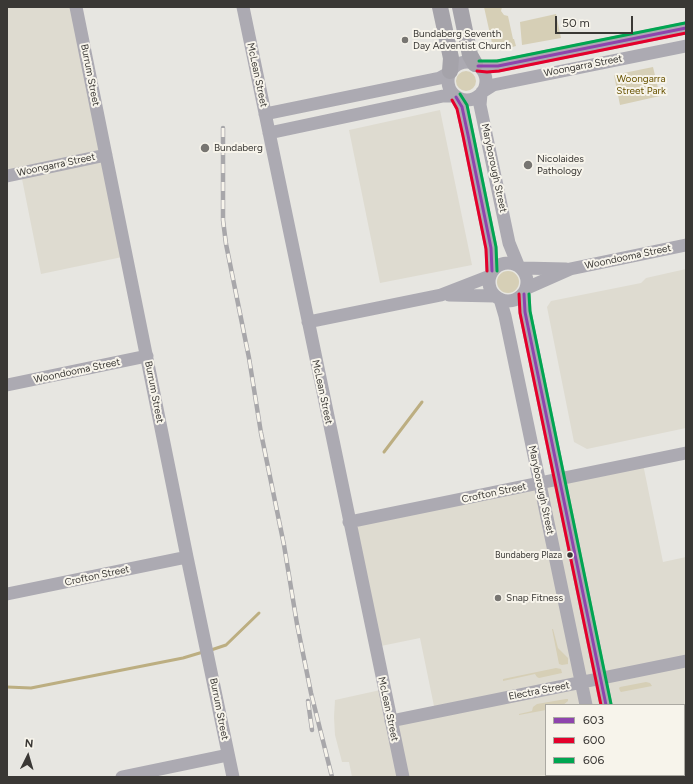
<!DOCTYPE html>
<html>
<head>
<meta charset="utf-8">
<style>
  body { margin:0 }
  #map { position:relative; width:693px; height:784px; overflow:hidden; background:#e7e6e1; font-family:Figtree,sans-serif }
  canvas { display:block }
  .frame { position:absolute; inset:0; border:8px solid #3a3835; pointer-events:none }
  .legend { position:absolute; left:545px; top:704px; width:140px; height:72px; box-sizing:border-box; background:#f7f4eb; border:1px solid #aba9a2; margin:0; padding:5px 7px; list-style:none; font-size:12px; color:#3a3835 }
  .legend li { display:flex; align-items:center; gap:8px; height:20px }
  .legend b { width:20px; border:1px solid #aba9a2 }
  .north { position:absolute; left:8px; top:736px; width:40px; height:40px; -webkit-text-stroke:3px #f7f4eb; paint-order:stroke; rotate:5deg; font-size:11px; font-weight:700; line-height:16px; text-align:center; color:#3a3835 }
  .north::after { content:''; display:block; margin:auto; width:14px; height:18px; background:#3a3835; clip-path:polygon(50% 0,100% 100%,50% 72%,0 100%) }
  .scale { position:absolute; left:555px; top:16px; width:78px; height:18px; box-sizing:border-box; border:2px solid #3a3835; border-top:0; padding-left:5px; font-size:12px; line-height:14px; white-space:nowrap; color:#3a3835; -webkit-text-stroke:3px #f7f4eb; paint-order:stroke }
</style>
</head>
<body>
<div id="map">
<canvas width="693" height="784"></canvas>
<div class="frame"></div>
<ul class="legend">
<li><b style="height:5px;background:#8e44ad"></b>603</li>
<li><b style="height:5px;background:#e4002b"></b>600</li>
<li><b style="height:5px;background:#00a651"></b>606</li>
</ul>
<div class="north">N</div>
<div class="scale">50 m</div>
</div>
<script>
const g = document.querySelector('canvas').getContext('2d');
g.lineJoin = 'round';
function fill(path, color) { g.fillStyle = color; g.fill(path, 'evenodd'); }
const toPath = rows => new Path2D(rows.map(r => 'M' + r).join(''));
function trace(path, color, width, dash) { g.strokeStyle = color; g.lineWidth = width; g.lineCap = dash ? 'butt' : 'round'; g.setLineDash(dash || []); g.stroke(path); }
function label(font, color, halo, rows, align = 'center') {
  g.font = font + ' Figtree,sans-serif'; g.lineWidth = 4; g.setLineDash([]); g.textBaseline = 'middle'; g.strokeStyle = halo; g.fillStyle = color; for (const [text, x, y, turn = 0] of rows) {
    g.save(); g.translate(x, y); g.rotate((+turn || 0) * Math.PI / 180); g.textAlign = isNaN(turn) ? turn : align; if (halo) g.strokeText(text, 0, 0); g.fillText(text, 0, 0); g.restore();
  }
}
fill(toPath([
  [7,7,77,7,127,256,41,274,21,174,7,177],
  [440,110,472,265,380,283,349,130],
  [686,269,686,428,587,449,574,442,547,307,551,301,641,283,646,278],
  [643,464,663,562,686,557,686,777,352,777,349,762,342,762,335,735,334,717,335,700,385,689,392,720,435,711,420,638,376,647,350,523],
  [546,705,684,705,684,775,546,775]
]), '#dedbd0');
fill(toPath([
  [484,7,502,7,501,11,504,15,508,16,513,39,514,39,516,46,501,50,492,43],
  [556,14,561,38,522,45,520,22],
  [653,67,660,96,620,105,614,75],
  '456 81a10 10 0 1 1 20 0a10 10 0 1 1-20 0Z',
  '497 282a11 11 0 1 1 22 0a11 11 0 1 1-22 0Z',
  [552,629,553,629,558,648,568,658,568,664,562,665,559,664],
  [556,668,561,669,562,673,539,678,537,677,535,674,503,681,503,679],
  [646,682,650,683,652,686,621,692,620,691,619,688,620,687],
  [566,699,568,699,568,701,563,705,546,705,546,710,519,715,519,714,532,711,533,707,537,704]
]), '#d6cfb6');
trace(toPath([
  [384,452,422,402],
  [211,650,226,645,259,613],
  [7,687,31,688,183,658,203,652]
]), '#bcae81', 3);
trace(toPath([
  [76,7,187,557,233,777],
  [243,7,403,777],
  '448 81a19 19 0 1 1 38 0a19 19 0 1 1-38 0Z',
  [478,66,487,67,498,66,686,28],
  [482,92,493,85,686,46],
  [481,94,480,105,509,243,518,265],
  [456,97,462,107,468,135,491,248,492,271],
  [265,114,440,78,449,73],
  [269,133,443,96,454,96],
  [7,176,106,155],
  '489 282a19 19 0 1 1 38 0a19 19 0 1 1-38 0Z',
  [522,268,566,269],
  [527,288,570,269,686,245],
  [524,294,525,312,606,705],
  [449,295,495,296],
  [500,299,505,316,586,705],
  [308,322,441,295,490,276],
  [7,385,147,356],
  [349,522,686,453],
  [7,594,187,557],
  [391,721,686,661],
  [600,775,601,777],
  [620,775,620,777],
  [122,777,228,755]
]), '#acaab2', 13);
trace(toPath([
  [440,7,451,58,450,71],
  [460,7,470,55,475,64]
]), '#a5a3aa', 16);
const rail = toPath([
  [223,128,223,220,226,244,249,358,261,433,284,545,297,624,311,693,332,777],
  [308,701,312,730]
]);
trace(rail, '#a8a7aa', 4.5);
trace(rail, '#f7f4eb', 3, [9]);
trace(toPath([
  [478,66,498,66,686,28],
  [456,97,462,107,468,135,491,248,492,271],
  [524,294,525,312,606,705]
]), '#8e44ad', 3);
trace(toPath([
  [477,71,487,72,499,71,686,33],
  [452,100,457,109,463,136,486,249,487,271],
  [519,294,520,313,601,705]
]), '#e4002b', 3);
trace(toPath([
  [479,61,497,61,685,23],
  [460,94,467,105,473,134,496,247,497,271],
  [529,294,530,311,611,704]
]), '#00a651', 3);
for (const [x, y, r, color] of [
  [405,40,4,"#777571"],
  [205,148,5,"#777571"],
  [528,165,5,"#777571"],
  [570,555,3.5,"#3a3835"],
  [498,598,4,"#777571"]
]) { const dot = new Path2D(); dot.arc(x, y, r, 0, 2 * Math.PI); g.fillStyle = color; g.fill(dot); trace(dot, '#f7f4eb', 1.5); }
label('9px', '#3a3835', '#f7f4eb', [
  ["Bundaberg Plaza",562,555]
], 'right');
label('10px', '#3a3835', '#f7f4eb', [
  ["Bundaberg Seventh",413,34],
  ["Day Adventist Church",413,46],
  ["Bundaberg",214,148],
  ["Nicolaides",537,159],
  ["Pathology",537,171],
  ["Snap Fitness",506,598]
], 'left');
label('10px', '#3a3835', '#f7f4eb', [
  ["Woongarra Street",583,66,-11],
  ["Burrum Street",90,75,79],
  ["McLean Street",257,75,78],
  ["Woongarra Street",56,165,-12],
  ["Maryborough Street",494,168,78],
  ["Woondooma Street",628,257,-12],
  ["Woondooma Street",77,371,-12],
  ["Burrum Street",154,392,79],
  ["McLean Street",322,392,78],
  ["Maryborough Street",541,490,78],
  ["Crofton Street",494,493,-12],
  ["Crofton Street",97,576,-12],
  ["Electra Street",539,691,-11],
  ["Burrum Street",219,709,79],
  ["McLean Street",388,709,78]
]);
label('10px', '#6a5504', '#f7f4eb', [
  ["Woongarra",641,79],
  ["Street Park",641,91]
]);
</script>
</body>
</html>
